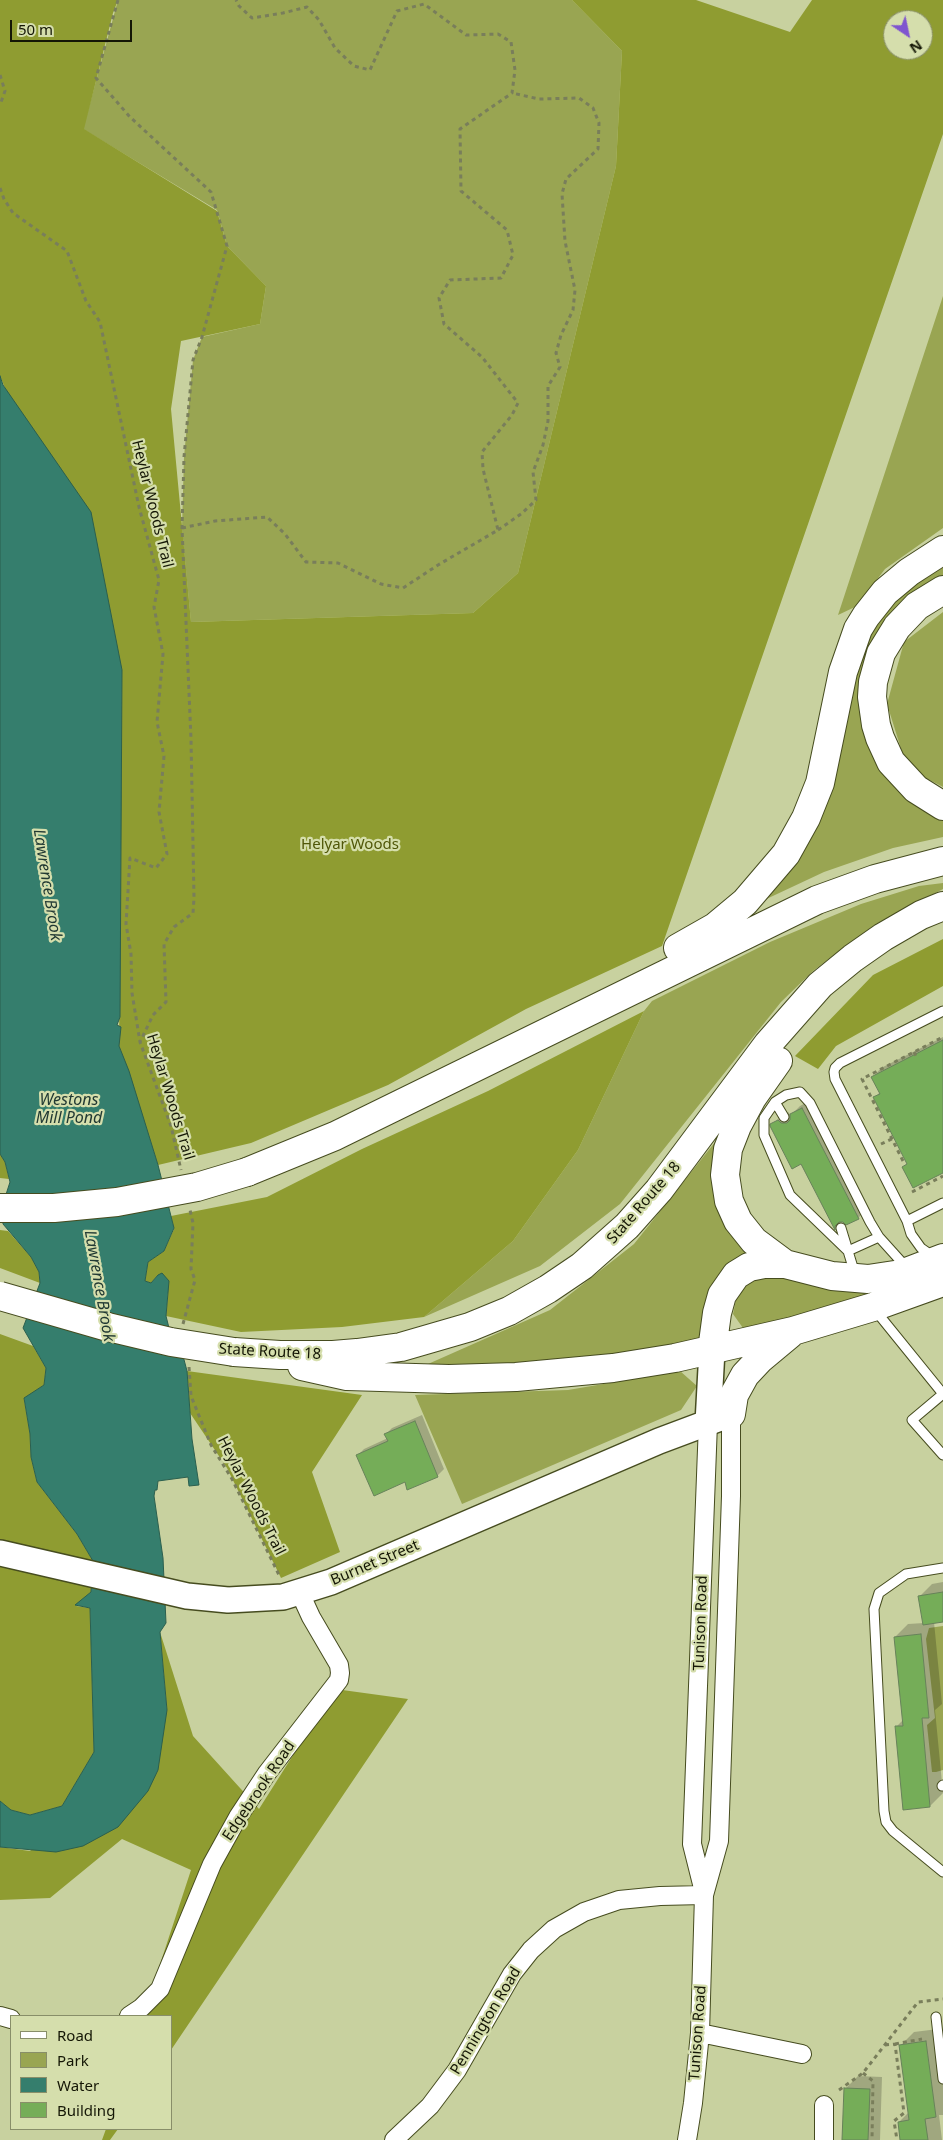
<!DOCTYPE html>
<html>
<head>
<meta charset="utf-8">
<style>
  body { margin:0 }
  #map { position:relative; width:943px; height:2140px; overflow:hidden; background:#c8d19f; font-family:"Noto Sans",sans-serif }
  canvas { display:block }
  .legend { position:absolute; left:10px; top:2015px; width:162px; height:115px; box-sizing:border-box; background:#d5deac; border:1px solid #888e69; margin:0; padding:6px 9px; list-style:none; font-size:15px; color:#141605 }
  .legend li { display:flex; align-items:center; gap:10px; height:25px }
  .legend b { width:25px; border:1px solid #888e69 }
  .north { position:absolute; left:883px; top:10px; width:50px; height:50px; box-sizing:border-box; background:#d5deac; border:1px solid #888e69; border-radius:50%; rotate:146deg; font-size:14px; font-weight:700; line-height:20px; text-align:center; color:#141605 }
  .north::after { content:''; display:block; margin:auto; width:18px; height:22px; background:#7f55cf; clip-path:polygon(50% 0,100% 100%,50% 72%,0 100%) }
  .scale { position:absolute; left:10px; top:20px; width:122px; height:22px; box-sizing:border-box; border:2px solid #141605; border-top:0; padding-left:6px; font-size:15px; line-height:18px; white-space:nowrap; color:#141605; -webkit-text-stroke:4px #d5deac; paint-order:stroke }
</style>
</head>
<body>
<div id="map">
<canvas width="943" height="2140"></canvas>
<ul class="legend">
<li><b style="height:6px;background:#fff"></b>Road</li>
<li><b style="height:14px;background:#99a552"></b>Park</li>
<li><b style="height:14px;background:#357e6d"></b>Water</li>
<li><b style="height:14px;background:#75ad58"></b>Building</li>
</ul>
<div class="north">N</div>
<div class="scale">50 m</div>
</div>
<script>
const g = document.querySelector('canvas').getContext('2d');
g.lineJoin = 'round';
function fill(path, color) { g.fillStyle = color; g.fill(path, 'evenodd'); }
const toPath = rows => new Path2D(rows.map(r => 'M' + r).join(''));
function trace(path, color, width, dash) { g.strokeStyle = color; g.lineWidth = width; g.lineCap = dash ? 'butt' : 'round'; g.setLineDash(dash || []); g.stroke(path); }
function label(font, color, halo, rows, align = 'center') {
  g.font = font + ' "Noto Sans",sans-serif'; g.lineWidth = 4.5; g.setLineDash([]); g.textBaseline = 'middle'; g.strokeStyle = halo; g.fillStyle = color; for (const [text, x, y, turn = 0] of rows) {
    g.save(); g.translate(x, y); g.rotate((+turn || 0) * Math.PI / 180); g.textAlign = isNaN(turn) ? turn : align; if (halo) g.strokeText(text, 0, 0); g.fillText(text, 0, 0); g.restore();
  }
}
fill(toPath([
  [118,0,572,0,622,51,616,166,518,573,473,613,191,622,182,528,184,457,193,360,202,337,260,324,266,286,227,246,217,210,83,129],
  [943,296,943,528,885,569,857,606,838,615],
  [943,561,943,579,927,587,864,718,943,817,943,837,893,848,824,872,760,902,857,654,880,610],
  [943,612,943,787,907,768,887,704,904,642],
  [943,883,943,889,876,924,848,944,813,971,781,1002,620,1204,540,1266,424,1317,513,1241,578,1150,644,1011,652,1001,770,942,861,904,919,886],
  [735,1117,715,1191,747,1256,711,1285,702,1339,572,1362,453,1368,428,1364,550,1310,634,1244],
  [757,1274,885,1288,766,1327,743,1328,733,1314,738,1290],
  [680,1371,697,1386,681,1410,462,1504,415,1395,568,1390],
  [943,1626,943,1770,936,1772,932,1772,927,1725,935,1718,926,1639,929,1628]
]), '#99a552');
fill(toPath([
  [0,0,118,0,113,13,84,129,217,211,227,246,266,286,260,324,181,341,171,409,191,622,473,613,518,573,616,166,622,51,572,0,696,0,790,32,812,0,943,0,943,134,662,946,526,1009,388,1085,251,1143,158,1165,119,1046,122,670,0,376],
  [893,20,923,20,923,50,893,50],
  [943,939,943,986,836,1046,818,1069,795,1056,873,975],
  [644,1011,578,1150,513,1241,424,1317,342,1327,241,1332,166,1316,168,1294,158,1275,151,1283,145,1281,148,1262,164,1251,174,1229,171,1216,267,1197,362,1149,488,1091],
  [0,1154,5,1162,9,1179,0,1178],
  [0,1230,8,1231,31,1257,39,1272,40,1283,0,1268],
  [0,1334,33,1346,46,1368,44,1385,24,1399,30,1434,31,1457,37,1482,77,1534,93,1561,91,1592,76,1606,90,1608,94,1752,62,1806,30,1815,11,1810,0,1801],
  [187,1371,362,1395,312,1472,340,1552,281,1578,227,1468,190,1413],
  [160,1632,193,1736,259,1809,335,1689,408,1699,171,2050,171,2016,143,2016,191,1870,122,1839,50,1898,0,1900,0,1847,30,1851,167,1710],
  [106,2129,118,2129,110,2140,102,2140]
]), '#8f9c31');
const water = toPath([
  [0,376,3,385,91,512,122,670,120,1017,117,1025,121,1027,119,1046,129,1071,158,1165,174,1228,164,1251,148,1262,145,1281,151,1283,158,1275,162,1273,169,1281,166,1316,169,1328,182,1352,187,1371,192,1439,199,1485,189,1486,188,1477,158,1481,157,1490,155,1490,154,1496,163,1558,166,1623,160,1632,167,1710,158,1770,148,1791,118,1827,83,1846,56,1852,0,1847,0,1801,11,1810,30,1815,62,1806,94,1752,90,1608,75,1605,91,1592,93,1561,77,1534,37,1482,31,1457,30,1434,24,1398,44,1385,46,1368,23,1328,40,1283,39,1272,31,1257,3,1224,2,1207,10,1182,5,1162,0,1154,0,376]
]);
fill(water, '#357e6d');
trace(water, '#2b5f4e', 1);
fill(toPath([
  [943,1037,943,1171,904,1167,908,1163,874,1098,880,1092,873,1077,881,1068],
  [811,1100,867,1209,858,1218,842,1221,835,1228,801,1163,772,1125,781,1116,788,1112,791,1115,800,1106],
  [422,1415,444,1469,437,1476,406,1480,358,1455,364,1449,388,1438,386,1434,392,1428],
  [943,1582,943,1620,934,1622,942,1704,935,1710,943,1793,930,1806,896,1727,903,1720,895,1637,908,1624,924,1623,919,1597,932,1584],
  [938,2029,943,2063,943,2115,939,2115,942,2140,902,2140,899,2122,909,2112,901,2045,914,2032],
  [858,2076,882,2077,880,2140,843,2140,845,2089]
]), '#0003');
const building = toPath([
  [943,1040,943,1173,913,1188,902,1167,907,1164,873,1097,880,1094,871,1077,943,1040],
  [802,1108,859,1219,846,1225,843,1222,839,1222,835,1226,835,1230,801,1164,792,1169,770,1126,770,1124,778,1120,781,1123,787,1123,790,1120,790,1114,802,1108],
  [415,1421,438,1477,407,1490,405,1482,374,1496,356,1455,388,1441,384,1434,415,1421],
  [943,1592,943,1622,923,1625,918,1596,943,1592],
  [921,1634,929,1718,922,1718,930,1807,903,1810,895,1726,903,1726,894,1637,921,1634],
  [926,2041,936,2117,925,2119,928,2140,900,2140,898,2122,909,2120,899,2045,926,2041],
  [844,2088,870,2089,868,2140,842,2140,844,2088]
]);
fill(building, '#75ad58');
trace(building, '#67825a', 1);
const lane = toPath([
  [775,1102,784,1117],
  [907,1221,943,1203],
  [841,1228,848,1251,879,1237],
  [934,1257,921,1248,911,1234,907,1221,835,1079,834,1072,835,1068,840,1063,943,1011],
  [855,1274,848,1251,790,1195,764,1135,764,1118,775,1102,786,1095,800,1092,810,1103,870,1222,879,1237,906,1267],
  [875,1310,943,1394,912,1420,943,1455],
  [943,1568,906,1574,879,1593,874,1609,884,1811,886,1822,893,1831,943,1872],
  [942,1786,943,1785],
  [936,2017,943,2079]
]);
const street = toPath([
  [704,1892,692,1844,708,1423],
  [0,2016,11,2019],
  [129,2016,141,2008,160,1989,212,1864,238,1817,267,1773,339,1680,340,1673,339,1665,311,1617,300,1593],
  [700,2033,802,2054],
  [824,2105,824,2140],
  [394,2140,430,2106,457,2070,512,1974,531,1950,554,1929,584,1912,619,1900,660,1896,704,1895],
  [687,2140,693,2103,700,2033,704,1895,719,1841,731,1496,731,1414]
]);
const secondary = toPath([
  [708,1423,712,1350],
  [0,1553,187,1596,228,1600,283,1597,331,1582,659,1441,731,1414]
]);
const highway = toPath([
  [943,590,917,606,897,627,881,653,873,682,872,697,876,725,880,738,891,762,916,789,943,806],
  [678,948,715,927,745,902,786,854,806,818,820,783,843,672,858,629,866,616,885,592,909,572,943,550],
  [778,1061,752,1098,737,1126,728,1149,725,1175,729,1201,738,1221,754,1241,785,1264],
  [247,1172,335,1136,817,900,875,879,943,861],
  [712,1350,717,1313,722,1295,736,1275,749,1267,764,1264,785,1264,832,1276,868,1279,901,1274,943,1258],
  [234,1352,280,1355,333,1355,357,1353,401,1347,470,1327,509,1311,548,1289,582,1266,627,1226,659,1190,768,1044,820,985,853,958,883,937,921,915,943,906],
  [302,1366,347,1376,449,1379,516,1377,613,1368,675,1358,793,1331,873,1307,943,1282],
  [731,1414,734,1395,745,1375,760,1359,790,1334]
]);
trace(lane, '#464c1f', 11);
trace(street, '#464c1f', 20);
trace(secondary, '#464c1f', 28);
trace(highway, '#464c1f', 30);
trace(toPath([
  [118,0,96,78,130,117,211,192,227,246,202,337,193,360,184,457,182,528,191,739,194,898,193,913,174,927,164,944,166,1002,153,1015,140,1042],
  [0,75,5,91,0,105],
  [0,188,4,199,13,213,67,251,86,301,100,322,139,507,159,580,154,607,163,654,157,722,164,756,159,812,167,854,156,868,130,858,126,924,131,954,132,993,140,1042,171,1126,181,1170],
  [182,528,215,521,267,517,285,534,306,562,338,563,381,584,403,588,438,565,498,530,483,469,482,452,512,415,518,403,482,357,444,324,439,298,450,280,501,278,513,255,507,230,461,191,460,129,512,93,515,70,511,42,498,34,466,35,424,4,397,11,370,70,354,66,335,48,319,20,307,7,283,13,252,18,239,6,236,0],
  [498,530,521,514,536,500,533,472,543,445,548,421,548,386,560,367,556,353,561,335,573,310,575,290,565,241,562,194,566,179,598,149,599,123,593,108,579,98,539,99,512,93],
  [914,1052,917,1058],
  [881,1144,894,1138],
  [903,1161,862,1079,943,1037],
  [912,1192,943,1176],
  [183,1324,195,1280,191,1269,193,1223,190,1210],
  [189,1367,191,1396,211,1445,232,1479,280,1577],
  [895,2044,922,2039],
  [885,2045,895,2044,904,2113,894,2121,897,2140],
  [863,2073,873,2081,872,2140],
  [839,2090,863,2073,918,2002,943,1999]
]), '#797e5b', 3, [4, 4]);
trace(lane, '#fff', 9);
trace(street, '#fff', 18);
trace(secondary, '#fff', 25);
trace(highway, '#fff', 28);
const highwayBridge = toPath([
  [0,1208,54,1208,117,1202,197,1187,247,1172],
  [0,1296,108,1327,171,1342,234,1352]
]);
trace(highwayBridge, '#464c1f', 30, []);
trace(highwayBridge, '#fff', 28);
label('15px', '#141605', '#d5deac', [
  ["Heylar Woods Trail",152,504,76],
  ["Heylar Woods Trail",170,1097,73],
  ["State Route 18",644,1203,-49],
  ["State Route 18",270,1352,3],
  ["Heylar Woods Trail",251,1496,63],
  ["Burnet Street",375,1563,-23],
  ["Tunison Road",701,1623,-88],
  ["Edgebrook Road",259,1791,-56],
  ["Pennington Road",486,2021,-59],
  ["Tunison Road",698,2033,-86]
]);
label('15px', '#505708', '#d5deac', [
  ["Helyar Woods",350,845]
]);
label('italic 16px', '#213933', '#d5deac', [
  ["Lawrence Brook",47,885,81],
  ["Westons",69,1100],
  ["Mill Pond",69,1118],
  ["Lawrence Brook",99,1286,80]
]);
</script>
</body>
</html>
